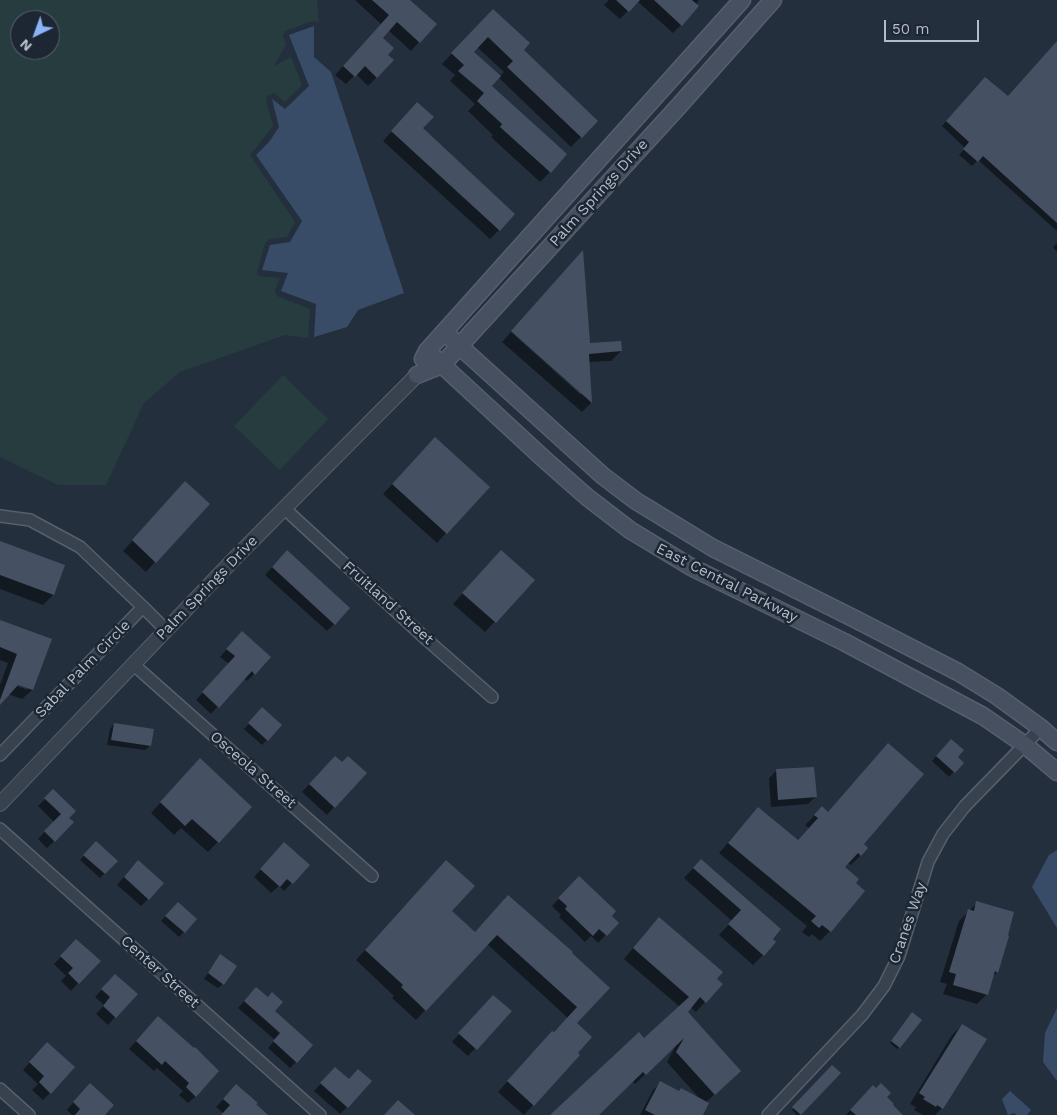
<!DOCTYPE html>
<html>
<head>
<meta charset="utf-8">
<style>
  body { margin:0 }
  #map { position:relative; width:1057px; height:1115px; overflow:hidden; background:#242f3e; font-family:"Work Sans",sans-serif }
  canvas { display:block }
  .north { position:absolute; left:10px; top:10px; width:50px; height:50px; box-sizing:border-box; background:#1d2633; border:1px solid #59626f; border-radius:50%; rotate:222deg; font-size:14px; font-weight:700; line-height:20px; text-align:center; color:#b4bcc9 }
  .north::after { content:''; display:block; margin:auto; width:18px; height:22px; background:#8ab4f8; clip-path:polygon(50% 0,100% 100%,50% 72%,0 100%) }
  .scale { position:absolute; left:884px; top:20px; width:95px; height:22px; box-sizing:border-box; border:2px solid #b4bcc9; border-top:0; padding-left:6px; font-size:15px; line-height:18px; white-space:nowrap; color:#b4bcc9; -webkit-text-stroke:4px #1d2633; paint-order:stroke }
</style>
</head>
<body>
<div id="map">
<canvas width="1057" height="1115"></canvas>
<div class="north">N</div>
<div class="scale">50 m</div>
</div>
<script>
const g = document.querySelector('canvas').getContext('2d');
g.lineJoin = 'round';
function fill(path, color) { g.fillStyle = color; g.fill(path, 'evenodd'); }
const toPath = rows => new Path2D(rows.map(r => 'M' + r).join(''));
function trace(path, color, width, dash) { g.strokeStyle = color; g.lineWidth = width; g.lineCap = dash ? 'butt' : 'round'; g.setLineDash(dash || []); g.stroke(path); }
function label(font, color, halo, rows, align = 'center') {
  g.font = font + ' "Work Sans",sans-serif'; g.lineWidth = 5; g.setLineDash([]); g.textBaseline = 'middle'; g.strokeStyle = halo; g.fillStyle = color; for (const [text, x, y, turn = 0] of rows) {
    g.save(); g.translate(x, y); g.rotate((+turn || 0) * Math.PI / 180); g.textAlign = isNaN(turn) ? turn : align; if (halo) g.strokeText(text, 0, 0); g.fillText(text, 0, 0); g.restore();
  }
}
fill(toPath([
  [0,0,317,0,319,23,313,21,285,31,283,35,286,44,274,66,291,57,302,85,285,102,274,93,267,96,266,101,273,126,250,155,295,222,287,237,270,239,265,243,257,273,259,276,280,278,275,291,277,296,310,309,308,338,285,335,180,372,144,403,106,485,58,485,0,457],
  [20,20,50,20,50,50,20,50],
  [283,375,328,419,280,470,234,426]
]), '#263c3f');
fill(toPath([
  [314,26,314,57,331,72,404,293,358,310,347,327,314,337,316,304,281,291,288,273,262,270,270,245,290,242,302,221,256,155,269,142,279,127,272,99,285,109,309,86,289,35],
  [1057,850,1057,928,1032,887,1049,855],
  [1057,1008,1057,1081,1043,1062,1045,1033],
  [1010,1091,1031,1110,1027,1115,1017,1115,1014,1113,1008,1115,1002,1099]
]), '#394c67');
fill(toPath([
  [355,0,408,0,419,42,411,51,388,30,381,38,386,55,377,77,368,86,356,74,346,84,335,75,381,24],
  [609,0,699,0,681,25,673,33,637,1,620,19,604,5],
  [484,20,522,50,596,121,571,147,498,77,490,86,550,172,540,182,491,137,493,135,468,111,475,104,450,81,455,75,442,64],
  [477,47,504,72,499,77,472,52],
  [1057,42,1057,231,978,160,972,166,959,155,965,148,942,126,981,83,1008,98],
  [408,113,499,230,490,239,383,141],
  [1057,243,1057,252,1053,247],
  [511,332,581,395,588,345,621,351,611,361,588,362,591,403,582,412,502,342],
  [425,448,446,533,437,543,383,494],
  [176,493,155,562,146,572,123,551],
  [0,542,64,566,53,595,43,605,0,589],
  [279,559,334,624,327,631,265,575],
  [491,562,533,580,485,632,453,604],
  [0,621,50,639,32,690,22,699,8,694,0,703,0,685,8,663,0,660],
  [12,681,28,687,28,690,11,684],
  [235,640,254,674,247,681,244,678,211,714,196,700,229,664,220,657],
  [258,714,280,725,262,745,244,729],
  [114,724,150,746,145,750,107,745,110,729],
  [946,745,962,763,949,777,932,761],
  [327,765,334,807,327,815,302,792],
  [190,770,251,807,208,852,181,828,174,835,151,813],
  [776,771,815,797,808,804,771,807,769,778],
  [53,791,67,818,54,841,47,848,38,839,54,822,38,806],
  [758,808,797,841,809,828,805,825,822,808,861,855,851,865,848,863,843,868,830,931,820,941,812,934,809,937,802,932,807,926,719,853],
  [96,843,116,861,100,878,80,860],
  [277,851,308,865,284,891,279,886,271,893,254,877],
  [701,860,771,939,763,955,753,965,719,935,732,921,684,878],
  [131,869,148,899,141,906,117,885],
  [437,871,450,911,474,933,499,907,571,954,608,988,576,1023,576,1053,578,1055,524,1115,498,1092,542,1043,568,1018,487,944,416,1020,392,998,394,996,356,960],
  [579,878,617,923,598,943,591,936,585,942,559,917,561,915,552,906],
  [178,903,196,919,179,937,161,921],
  [977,903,997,972,992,977,987,994,977,1004,943,994,947,984,940,982,959,921],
  [649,929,715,979,705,1002,696,1012,690,1007,686,1012,730,1081,706,1102,701,1115,640,1115,653,1090,661,1083,678,1092,700,1099,667,1062,677,1043,635,1084,632,1081,597,1115,551,1115,622,1048,623,1049,644,1039,680,1007,624,959],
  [69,948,78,983,71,991,61,981,66,976,54,964],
  [220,956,223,984,218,988,204,979],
  [108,983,115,1017,108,1025,96,1014,104,1005,95,997],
  [250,994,273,1012,296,1062,290,1068,268,1048,275,1040,238,1008],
  [486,1004,510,1011,468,1056,452,1042],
  [910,1016,899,1047,897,1049,890,1043],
  [151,1025,194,1050,195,1048,208,1060,196,1096,188,1103,179,1095,183,1091,157,1068,154,1071,129,1049],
  [962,1025,942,1108,935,1115,923,1115,914,1110,916,1107,910,1104,952,1035],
  [40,1051,50,1093,43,1100,32,1090,38,1084,23,1070],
  [832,1067,839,1073,799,1115,797,1115,792,1110],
  [328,1076,347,1107,340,1114,314,1091],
  [876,1089,885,1097,901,1115,846,1115,863,1097],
  [82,1092,103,1115,72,1115,67,1110],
  [229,1093,267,1115,222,1115,223,1113,216,1107]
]), '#0007');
fill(toPath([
  [372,0,410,0,437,24,420,43,397,22,383,38,394,48,388,55,394,60,377,78,365,66,355,77,343,66,389,15],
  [616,0,640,0,629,12],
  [654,0,692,0,699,6,682,26],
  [493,9,530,43,524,50,598,121,582,138,507,67,513,61,488,37,474,52,501,76,492,86,567,154,551,173,500,127,502,124,477,101,484,93,458,71,464,65,451,53],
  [1057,41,1057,223,983,156,978,162,963,149,969,142,946,121,985,77,1008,96],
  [417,102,434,117,423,128,515,214,500,231,391,131],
  [583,250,590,343,621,341,622,351,589,354,592,403,511,331],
  [435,437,490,487,447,534,392,484],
  [185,481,210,504,156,563,132,540],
  [0,541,65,565,54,595,0,575],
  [287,550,350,608,335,625,272,567],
  [501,550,535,580,496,623,462,593],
  [0,620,52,639,33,690,18,685,0,705,0,700,17,654,0,647],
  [242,631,271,657,255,675,252,671,219,708,202,692,235,656,226,649],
  [262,707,282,725,268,741,248,723],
  [114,723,154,729,151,746,111,740],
  [951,739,964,750,958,757,964,763,955,773,936,756],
  [888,743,924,774,864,844,868,848,861,856,858,853,845,867,859,879,856,883,865,891,831,932,822,925,819,928,811,921,816,916,728,843,758,807,798,840,818,818,814,815,822,806,828,812],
  [335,756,342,762,348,756,367,773,335,808,309,784],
  [200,758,252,807,219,843,192,819,185,826,160,802],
  [814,767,817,797,778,800,776,769],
  [53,789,76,811,69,818,74,822,55,842,44,831,61,814,44,798],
  [96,841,118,861,105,874,83,855],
  [284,842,310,865,293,884,287,879,280,887,260,869],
  [701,859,781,929,773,939,776,942,764,956,728,924,741,910,693,868],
  [138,860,164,883,149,900,124,877],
  [446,860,475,886,452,911,475,932,508,895,573,952,572,953,610,988,577,1023,592,1037,578,1053,580,1055,534,1106,507,1081,552,1031,554,1032,577,1007,497,935,426,1011,401,987,403,985,365,950],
  [579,876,616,911,612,916,619,923,607,936,599,929,593,936,565,909,567,906,558,898],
  [976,901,1014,912,1008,935,1009,936,998,973,995,971,988,995,953,985,956,974,949,972,968,909,974,911],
  [178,902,197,919,185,933,165,916],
  [659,917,723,972,717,979,723,984,706,1003,700,997,688,1012,741,1071,715,1095,676,1052,684,1038,646,1075,643,1072,599,1115,550,1115,639,1032,644,1038,689,997,633,948],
  [76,939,101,961,79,984,68,973,73,968,60,956],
  [220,954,237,966,224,985,208,973],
  [115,974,138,994,116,1018,103,1006,110,997,101,989],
  [256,987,268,997,272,992,283,1002,275,1011,313,1045,297,1063,273,1041,280,1033,244,1001],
  [493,995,512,1011,477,1050,458,1033],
  [912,1012,922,1020,900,1048,891,1041],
  [158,1016,194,1048,195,1047,219,1071,196,1097,186,1087,189,1083,165,1061,162,1065,136,1041],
  [962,1024,987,1039,943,1109,937,1105,936,1107,923,1099,925,1097,919,1093],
  [47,1042,75,1067,51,1094,39,1082,44,1076,29,1062],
  [832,1065,841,1073,801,1115,792,1107],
  [335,1067,349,1079,358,1069,372,1081,348,1108,320,1083],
  [660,1081,679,1091,681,1088,709,1103,703,1115,655,1115,645,1110],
  [90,1083,114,1105,105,1115,75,1115,80,1109,73,1102],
  [881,1083,891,1093,887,1097,894,1104,893,1105,903,1115,856,1115,850,1110,873,1085,876,1088],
  [236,1084,258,1103,256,1104,268,1115,221,1115,230,1105,223,1099],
  [398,1100,415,1115,384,1115]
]), '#455162');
const minor = toPath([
  [285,509,426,639,492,697],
  [0,516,30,520,80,547,143,607],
  [134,665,372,876],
  [0,755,143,607,166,630],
  [0,829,320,1115],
  [0,1089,29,1115],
  [768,1115,862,1015,884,986,899,956,928,862,943,834,965,806,1041,728]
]);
const tertiary = toPath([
  [0,804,234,559,417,375]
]);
const secondary = toPath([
  [444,332,603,476,636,501,713,548,853,618,958,672,997,696,1041,728,1057,742],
  [427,351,544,459,587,497,630,530,691,567,844,642,983,716,1025,745,1057,772],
  [423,359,427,351,742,0],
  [417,375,442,365,678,107,773,0]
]);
trace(minor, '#565f6c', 14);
trace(tertiary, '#565f6c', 16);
trace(secondary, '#565f6c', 19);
trace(minor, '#38414e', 11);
trace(tertiary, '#38414e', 14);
trace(secondary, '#465061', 16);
label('15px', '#b4bcc9', '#1d2633', [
  ["Palm Springs Drive",599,193,-48],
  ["East Central Parkway",727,583,27],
  ["Palm Springs Drive",207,588,-46],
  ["Fruitland Street",388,603,42],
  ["Sabal Palm Circle",83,669,-46],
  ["Osceola Street",253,770,41],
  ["Cranes Way",908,923,-71],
  ["Center Street",160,972,42]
]);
</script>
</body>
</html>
